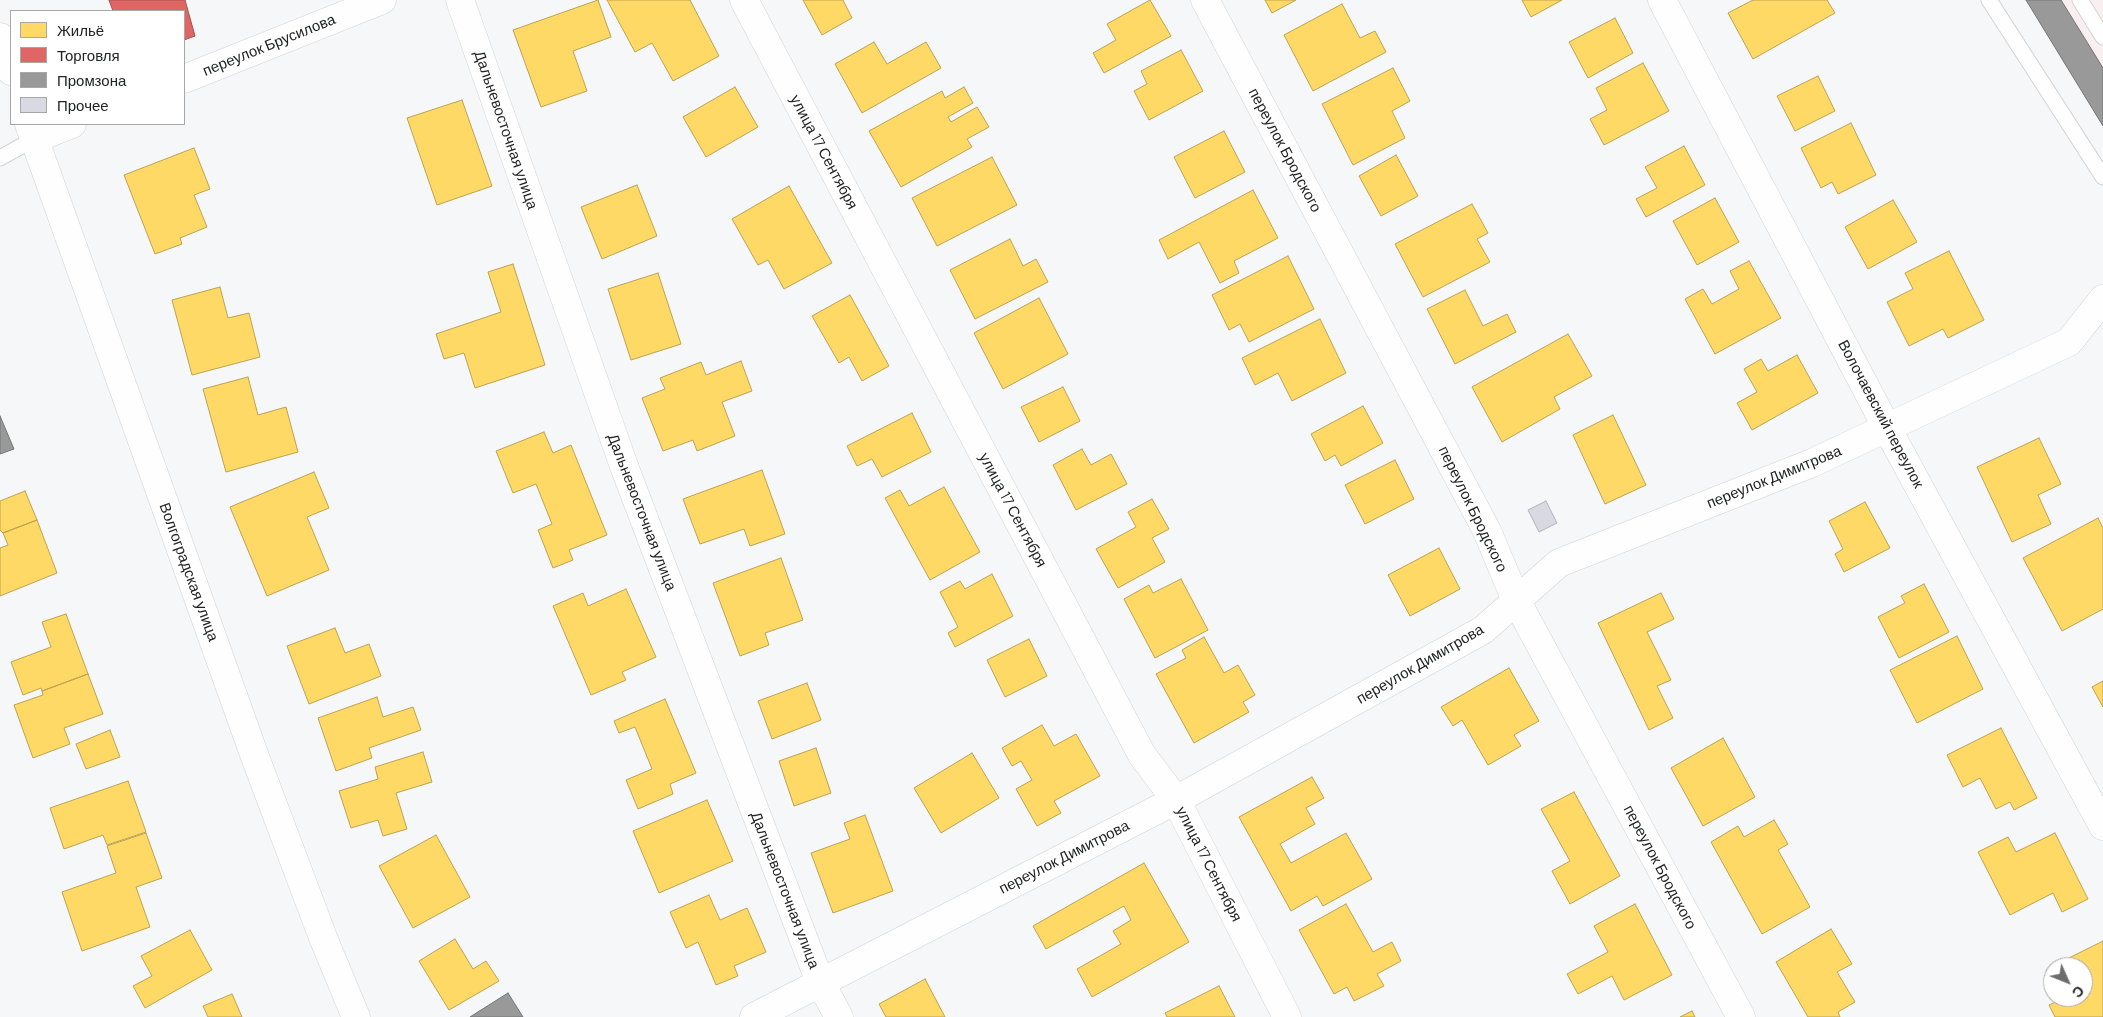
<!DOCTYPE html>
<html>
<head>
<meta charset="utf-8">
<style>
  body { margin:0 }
  #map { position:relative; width:2103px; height:1017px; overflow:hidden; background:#f5f7f8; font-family:Barlow,sans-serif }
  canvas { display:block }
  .legend { position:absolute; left:10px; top:10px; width:175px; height:115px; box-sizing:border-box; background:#fff; border:1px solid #a7a7a7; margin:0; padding:6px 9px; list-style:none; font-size:15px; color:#222324 }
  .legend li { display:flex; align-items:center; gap:10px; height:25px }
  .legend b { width:25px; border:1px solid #a7a7a7 }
  .north { position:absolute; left:2043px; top:957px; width:50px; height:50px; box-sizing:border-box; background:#fff; border:1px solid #a7a7a7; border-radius:50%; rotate:134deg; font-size:14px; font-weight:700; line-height:20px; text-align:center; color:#222324 }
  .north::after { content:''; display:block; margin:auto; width:18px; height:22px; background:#6c6d6e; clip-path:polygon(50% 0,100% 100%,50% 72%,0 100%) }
</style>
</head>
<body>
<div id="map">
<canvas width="2103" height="1017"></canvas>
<ul class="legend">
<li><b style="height:14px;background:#ffd966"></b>Жильё</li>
<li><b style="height:14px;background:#e06666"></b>Торговля</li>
<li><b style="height:14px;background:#999"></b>Промзона</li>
<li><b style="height:14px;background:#d8d9e2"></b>Прочее</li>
</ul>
<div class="north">С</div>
</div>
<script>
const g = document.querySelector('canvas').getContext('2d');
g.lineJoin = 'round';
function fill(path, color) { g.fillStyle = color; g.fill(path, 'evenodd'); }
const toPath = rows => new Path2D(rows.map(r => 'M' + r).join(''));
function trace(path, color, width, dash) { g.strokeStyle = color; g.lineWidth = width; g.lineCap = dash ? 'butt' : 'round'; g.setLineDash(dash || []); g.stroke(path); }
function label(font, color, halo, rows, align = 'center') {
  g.font = font + ' Barlow,sans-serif'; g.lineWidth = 5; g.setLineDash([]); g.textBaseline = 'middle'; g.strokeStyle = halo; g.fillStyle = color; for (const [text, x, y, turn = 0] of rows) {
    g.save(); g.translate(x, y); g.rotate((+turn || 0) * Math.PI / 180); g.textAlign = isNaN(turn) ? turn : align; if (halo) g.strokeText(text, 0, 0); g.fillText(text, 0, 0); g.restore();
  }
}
fill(toPath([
  [2026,0,2103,0,2103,126]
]), '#f9eef0');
const homes = toPath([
  [598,0,611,37,573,51,587,91,541,107,513,30,598,0],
  [607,0,690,0,719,56,673,81,652,43,635,52,607,0],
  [803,0,843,0,852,18,822,35,803,0],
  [1150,0,1171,36,1104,73,1093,53,1116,40,1107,24,1150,0],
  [1265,0,1296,0,1272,13,1265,0],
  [1522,0,1562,0,1531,17,1522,0],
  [1753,0,1827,0,1835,13,1753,59,1728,13,1753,0],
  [1342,4,1360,38,1375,31,1386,52,1313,91,1284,35,1342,4],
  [1615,18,1633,53,1588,78,1569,42,1615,18],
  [874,42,887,64,926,42,941,68,862,113,835,64,874,42],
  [1181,50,1203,91,1149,120,1134,91,1147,84,1141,71,1181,50],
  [1643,63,1669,111,1604,145,1590,119,1607,110,1596,88,1643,63],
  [1393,68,1410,101,1392,111,1405,138,1353,165,1322,104,1393,68],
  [1818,76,1835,111,1795,131,1777,96,1818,76],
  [735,87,758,127,706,157,683,117,735,87],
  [964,87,973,103,948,117,951,122,977,107,989,127,967,139,972,147,901,187,869,131,942,91,945,98,964,87],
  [462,100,492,186,437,205,407,118,462,100],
  [1851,123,1876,175,1838,194,1832,182,1821,188,1801,148,1851,123],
  [1224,131,1245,172,1195,198,1174,157,1224,131],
  [1684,146,1705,185,1646,217,1636,199,1657,188,1645,167,1684,146],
  [194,148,210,189,194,195,207,227,180,238,182,244,155,254,124,175,194,148],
  [1396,155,1418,196,1381,216,1359,176,1396,155],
  [992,157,1017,205,937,246,912,198,992,157],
  [637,185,657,236,602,259,581,207,637,185],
  [789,186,832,263,784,289,768,260,758,265,732,219,789,186],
  [1253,190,1278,238,1234,261,1239,273,1220,283,1199,242,1168,259,1159,240,1253,190],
  [1715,198,1739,242,1697,265,1673,221,1715,198],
  [1893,200,1917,242,1868,269,1845,227,1893,200],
  [1472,204,1488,233,1477,239,1490,262,1423,297,1395,244,1472,204],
  [1010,239,1023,266,1036,259,1048,282,975,319,950,270,1010,239],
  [1949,251,1984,320,1948,338,1943,329,1909,346,1887,302,1913,289,1905,273,1949,251],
  [1288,256,1314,309,1249,342,1240,324,1229,330,1212,295,1288,256],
  [1749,261,1781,318,1715,354,1685,299,1703,289,1712,304,1739,289,1730,271,1749,261],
  [513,264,545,365,475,388,464,353,444,359,436,334,501,312,488,272,513,264],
  [658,273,681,344,631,360,608,289,658,273],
  [220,287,228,318,249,313,260,357,192,375,172,300,220,287],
  [1465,290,1483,326,1507,314,1516,332,1455,364,1427,309,1465,290],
  [850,295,889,366,862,381,849,357,839,363,812,316,850,295],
  [1039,298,1068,354,1003,389,974,333,1039,298],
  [1320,319,1346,373,1292,401,1278,373,1255,385,1242,358,1320,319],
  [1568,334,1592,376,1554,397,1560,409,1502,442,1472,387,1568,334],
  [1797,355,1818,393,1752,430,1737,403,1757,392,1744,369,1761,359,1768,371,1797,355],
  [741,361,752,391,722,402,735,436,697,451,693,440,663,451,642,398,665,389,660,378,701,362,706,375,741,361],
  [248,377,258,415,286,407,298,452,226,472,203,389,248,377],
  [1063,387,1080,421,1039,442,1021,407,1063,387],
  [1363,406,1383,443,1341,466,1335,455,1325,461,1311,434,1363,406],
  [912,413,931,452,882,477,872,459,857,466,847,446,912,413],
  [1613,415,1646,485,1605,504,1573,435,1613,415],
  [544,432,553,453,571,445,607,535,569,550,573,560,553,568,538,530,552,524,536,484,513,493,496,451,544,432],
  [2039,438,2061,484,2038,495,2051,524,2012,542,1977,467,2039,438],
  [1082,449,1091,465,1111,454,1127,484,1076,510,1053,465,1082,449],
  [1395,460,1414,499,1365,524,1345,485,1395,460],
  [762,470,785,534,750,546,744,529,700,544,683,499,762,470],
  [314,472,329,508,307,517,329,570,267,596,230,507,314,472],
  [944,487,980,552,930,580,885,498,900,490,909,506,944,487],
  [25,491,37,520,3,533,0,530,0,501,25,491],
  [1152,499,1169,529,1152,538,1165,562,1118,588,1096,549,1136,527,1128,512,1152,499],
  [1865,502,1890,548,1844,572,1835,554,1843,549,1829,521,1865,502],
  [2098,518,2103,528,2103,609,2062,631,2023,558,2098,518],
  [37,520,57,573,0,596,0,548,8,545,3,533,37,520],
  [1439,548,1460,589,1410,616,1388,575,1439,548],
  [781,558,803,620,765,633,769,645,740,656,713,583,781,558],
  [992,574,1013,616,955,647,948,633,958,627,940,592,960,581,965,589,992,574],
  [1181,579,1208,630,1155,658,1124,599,1149,585,1153,593,1181,579],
  [1924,584,1949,632,1899,658,1878,617,1905,603,1901,596,1924,584],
  [626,589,656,657,622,672,626,680,591,695,553,606,583,593,588,606,626,589],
  [1661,593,1674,619,1647,632,1671,680,1657,686,1673,718,1649,730,1598,623,1661,593],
  [66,614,88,674,42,691,41,688,23,695,11,662,51,647,42,622,66,614],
  [335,628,345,653,369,644,381,676,309,704,287,646,335,628],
  [1957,636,1983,689,1917,723,1890,670,1957,636],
  [1204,637,1224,673,1238,665,1255,695,1243,702,1249,712,1194,743,1156,674,1186,658,1182,650,1204,637],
  [1029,639,1047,676,1005,697,987,660,1029,639],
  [1509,668,1539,721,1514,735,1521,746,1488,765,1462,720,1453,726,1441,707,1509,668],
  [88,674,103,714,64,728,70,744,33,758,14,705,43,695,42,691,88,674],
  [2103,681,2103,707,2092,687,2103,681],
  [807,683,821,720,772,739,758,701,807,683],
  [377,697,383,717,413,707,421,730,369,748,372,758,336,771,318,718,377,697],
  [665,699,696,773,670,784,673,794,638,809,626,780,652,769,635,727,619,733,614,721,665,699],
  [1042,725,1054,746,1076,734,1100,776,1054,801,1061,813,1037,826,1016,789,1032,780,1021,761,1012,766,1002,748,1042,725],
  [2001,728,2037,798,2014,810,2010,802,1996,809,1980,778,1963,787,1947,755,2001,728],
  [110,730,120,757,86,769,76,744,110,730],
  [1723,738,1755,797,1703,826,1671,768,1723,738],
  [816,748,831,793,794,806,779,761,816,748],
  [423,752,432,782,396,793,407,829,383,836,378,820,351,828,339,791,378,779,375,767,423,752],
  [972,753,999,798,941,833,914,788,972,753],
  [1312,777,1324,798,1306,808,1315,824,1280,844,1291,863,1346,833,1372,879,1323,906,1317,896,1291,911,1239,817,1312,777],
  [128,781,146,832,107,845,103,835,64,849,50,808,128,781],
  [1574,792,1620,876,1570,904,1552,871,1570,861,1541,809,1574,792],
  [707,800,733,861,659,893,633,831,707,800],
  [865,815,893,891,833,913,811,853,850,839,844,823,865,815],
  [1774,820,1788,844,1778,850,1810,907,1762,934,1711,842,1738,826,1744,837,1774,820],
  [146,833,162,878,136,887,150,927,82,951,62,892,116,873,107,846,146,833],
  [2055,833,2088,899,2062,912,2053,893,2010,915,1978,852,2008,837,2016,852,2055,833],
  [436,835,470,897,413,928,379,866,436,835],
  [1144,863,1189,942,1092,997,1077,969,1121,944,1113,931,1131,920,1124,906,1046,949,1033,926,1144,863],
  [709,895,720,920,747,908,766,952,734,966,738,976,716,985,698,942,686,948,670,912,709,895],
  [1346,904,1373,952,1392,942,1401,961,1377,974,1384,986,1354,1001,1347,987,1334,994,1299,930,1346,904],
  [1635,904,1672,975,1624,1000,1612,976,1578,994,1567,974,1608,952,1594,926,1635,904],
  [1831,929,1852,964,1837,972,1855,1002,1838,1012,1840,1017,1808,1017,1776,962,1831,929],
  [190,930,212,970,145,1008,133,986,152,976,141,956,190,930],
  [455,939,473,969,486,961,499,981,449,1010,419,961,455,939],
  [2103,941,2103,1017,2055,1017,2049,1005,2066,997,2083,997,2083,989,2089,985,2085,976,2083,977,2083,967,2053,967,2053,982,2047,969,2103,941],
  [925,979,945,1017,886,1017,879,1004,925,979],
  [1219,986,1235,1017,1167,1017,1165,1013,1219,986],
  [232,994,242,1017,208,1017,203,1006,232,994],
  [1692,1011,1695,1017,1680,1017,1692,1011]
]);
fill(homes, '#ffd966');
trace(homes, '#bda252', 1);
const shops = toPath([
  [109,0,185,0,195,36,184,40,184,11,113,11,109,0]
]);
fill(shops, '#e06666');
trace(shops, '#a75252', 1);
const industry = toPath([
  [2026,0,2061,0,2103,68,2103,126,2026,0],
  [0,416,14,449,0,454,0,416],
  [508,993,523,1017,470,1017,508,993]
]);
fill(industry, '#999');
trace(industry, '#757676', 1);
const building = toPath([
  [1546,501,1557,523,1539,532,1528,510,1546,501]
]);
fill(building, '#d8d9e2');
trace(building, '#b3b4b5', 1);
const service = toPath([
  [1989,0,2103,177],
  [2080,0,2103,37],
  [0,158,34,139]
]);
const minor = toPath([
  [460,0,624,466,820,982,839,1017],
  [744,0,1142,755,1176,800,1287,1017],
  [1205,0,1487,531,1516,600,1741,1017],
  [1662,0,1887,428,2103,826],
  [184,79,382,0],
  [34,139,72,124],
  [754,1017,1176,800,1483,630,1559,563,1812,463,2069,342,2103,299]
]);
const secondary = toPath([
  [0,37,11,71],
  [29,124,255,757,324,940,356,1017]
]);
trace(service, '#d2d3d4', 17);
trace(minor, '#d2d3d4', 29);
trace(secondary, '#d2d3d4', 29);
trace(service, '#fefefe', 15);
trace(minor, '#fefefe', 28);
trace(secondary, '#fefefe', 28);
label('15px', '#222324', '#fff', [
  ["переулок Брусилова",269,45,-22],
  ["Дальневосточная улица",506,130,71],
  ["переулок Бродского",1285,150,62],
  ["улица 17 Сентября",824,152,62],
  ["Волочаевский переулок",1881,414,62],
  ["переулок Димитрова",1774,477,-22],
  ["переулок Бродского",1473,509,64],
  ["улица 17 Сентября",1013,510,62],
  ["Дальневосточная улица",642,512,69],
  ["Волгоградская улица",189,572,70],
  ["переулок Димитрова",1420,664,-30],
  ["переулок Димитрова",1064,857,-27],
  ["улица 17 Сентября",1209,864,63],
  ["переулок Бродского",1660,867,62],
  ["Дальневосточная улица",785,890,69]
]);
</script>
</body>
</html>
